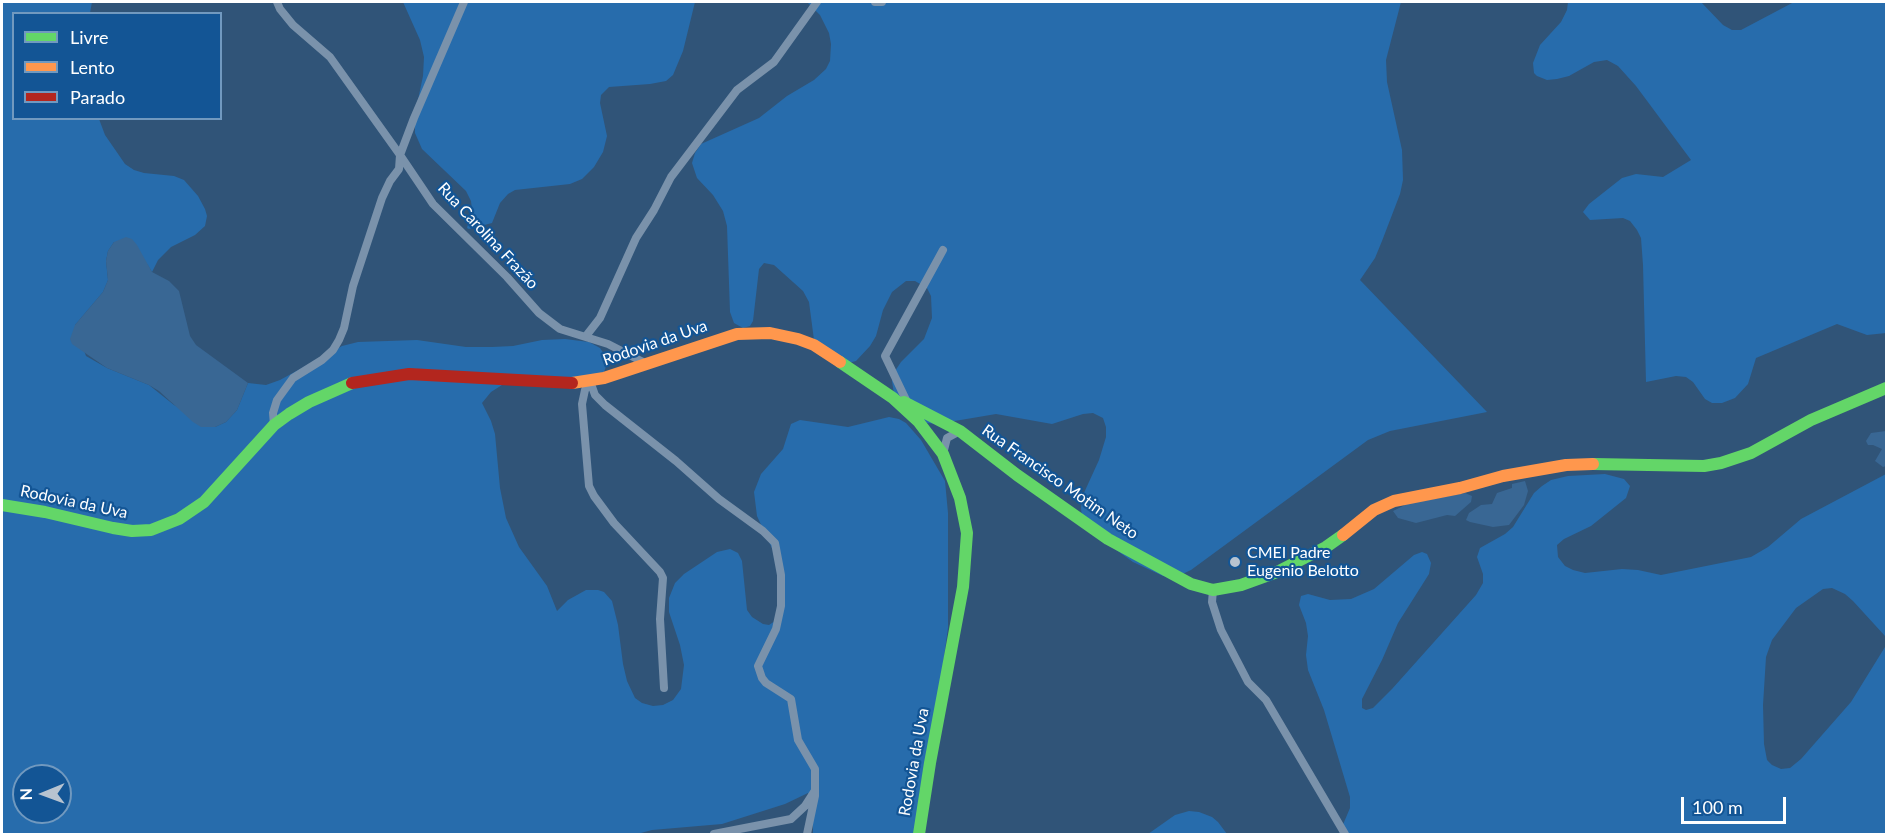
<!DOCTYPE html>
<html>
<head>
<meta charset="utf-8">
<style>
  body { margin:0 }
  #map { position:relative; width:1888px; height:836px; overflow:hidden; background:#305478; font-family:Lato,sans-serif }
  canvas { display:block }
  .frame { position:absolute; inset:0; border:3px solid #fff; pointer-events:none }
  .legend { position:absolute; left:12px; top:12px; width:210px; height:108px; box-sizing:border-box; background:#135595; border:2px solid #7199bf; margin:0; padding:8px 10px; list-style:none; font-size:18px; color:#fff }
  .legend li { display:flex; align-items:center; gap:12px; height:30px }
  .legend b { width:30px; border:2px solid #7199bf }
  .north { position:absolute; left:12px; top:764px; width:60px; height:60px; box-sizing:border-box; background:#135595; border:2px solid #7199bf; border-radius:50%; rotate:269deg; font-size:16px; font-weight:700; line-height:24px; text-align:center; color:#fff }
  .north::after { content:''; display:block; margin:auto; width:21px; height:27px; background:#b7c3d0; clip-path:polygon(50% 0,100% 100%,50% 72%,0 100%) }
  .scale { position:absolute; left:1681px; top:797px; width:105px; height:27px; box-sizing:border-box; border:3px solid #fff; border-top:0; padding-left:8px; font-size:18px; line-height:21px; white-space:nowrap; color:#fff; -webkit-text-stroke:4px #135595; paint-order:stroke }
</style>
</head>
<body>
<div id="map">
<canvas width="1888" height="836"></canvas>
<div class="frame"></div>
<ul class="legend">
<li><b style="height:8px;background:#63d668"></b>Livre</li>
<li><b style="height:8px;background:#ff974d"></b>Lento</li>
<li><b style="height:8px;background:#b3261e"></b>Parado</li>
</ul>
<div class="north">N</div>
<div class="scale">100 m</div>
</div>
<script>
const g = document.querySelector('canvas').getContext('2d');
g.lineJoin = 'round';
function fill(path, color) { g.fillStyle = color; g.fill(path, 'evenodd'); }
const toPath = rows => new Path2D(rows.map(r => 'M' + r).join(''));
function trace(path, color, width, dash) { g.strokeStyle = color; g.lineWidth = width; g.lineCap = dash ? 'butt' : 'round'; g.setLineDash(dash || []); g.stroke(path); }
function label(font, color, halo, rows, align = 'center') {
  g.font = font + ' Lato,sans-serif'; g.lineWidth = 4.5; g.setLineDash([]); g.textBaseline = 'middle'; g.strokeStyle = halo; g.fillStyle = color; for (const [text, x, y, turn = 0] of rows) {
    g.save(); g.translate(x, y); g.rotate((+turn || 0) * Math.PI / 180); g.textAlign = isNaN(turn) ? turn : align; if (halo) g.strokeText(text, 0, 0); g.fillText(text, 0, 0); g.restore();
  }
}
fill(toPath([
  [2,2,92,2,90,13,14,14,14,118,99,119,105,135,125,164,134,170,144,173,174,176,184,180,198,196,205,209,207,216,205,226,195,235,171,247,158,260,152,272,147,264,114,242,108,251,106,261,108,280,103,292,75,325,86,356,107,368,149,385,174,405,215,427,226,422,237,410,248,383,266,385,280,380,342,346,358,342,417,340,466,347,492,347,513,346,542,340,565,339,589,342,600,348,604,354,607,364,602,377,502,385,491,392,482,403,491,421,495,434,500,488,506,518,519,547,547,586,557,611,568,600,586,590,598,590,604,592,612,601,618,625,623,664,627,681,635,698,642,703,653,706,663,705,673,700,681,689,684,665,680,645,669,612,669,598,675,583,684,574,717,552,730,549,738,553,742,561,747,610,752,617,763,624,769,625,775,621,785,597,783,572,757,516,754,492,761,474,783,449,791,424,800,420,848,427,889,417,899,419,906,423,921,440,945,481,948,513,948,628,921,823,925,834,813,834,813,814,808,793,785,804,722,824,652,830,637,834,2,834],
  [24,776,60,776,60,812,24,812],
  [403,2,695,2,683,51,673,75,666,81,650,84,609,87,601,95,600,103,607,136,603,152,594,167,582,179,570,184,515,190,508,194,500,203,492,223,469,229,467,228,472,210,471,201,466,191,422,149,415,133,415,114,423,76,424,57,420,40],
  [807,2,1401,2,1386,60,1387,82,1402,150,1403,180,1400,194,1382,241,1375,258,1360,280,1487,412,1390,431,1368,440,1191,570,1176,577,1163,576,1133,562,1094,534,1082,518,1081,508,1083,495,1099,460,1106,437,1106,427,1103,418,1093,413,1083,414,1052,424,996,414,937,424,927,423,894,394,892,381,893,374,901,362,924,339,932,318,931,296,927,288,915,281,906,281,892,292,883,310,876,336,870,346,856,361,844,364,814,340,809,302,803,291,774,265,764,263,759,269,753,321,750,326,743,328,734,323,730,312,727,226,723,211,713,195,697,178,692,163,695,153,701,144,759,118,787,96,814,80,826,69,830,61,831,44,829,33,820,15],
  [1568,2,1701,2,1723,25,1732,30,1741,30,1794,2,1886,2,1886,333,1867,335,1837,324,1756,358,1748,384,1735,398,1722,403,1712,403,1705,399,1693,382,1686,377,1676,376,1646,382,1643,265,1641,238,1637,230,1630,221,1623,218,1590,220,1583,212,1589,204,1622,178,1636,174,1663,177,1691,160,1636,86,1618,66,1607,60,1594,62,1569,76,1557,79,1547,80,1537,76,1534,73,1533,63,1540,45,1561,22,1567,10],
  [1605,474,1624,479,1630,486,1626,498,1591,526,1564,539,1557,545,1558,557,1565,566,1573,570,1585,573,1622,569,1638,570,1661,575,1751,557,1768,547,1801,519,1886,474,1886,834,1339,834,1350,808,1350,797,1324,710,1308,670,1306,655,1308,636,1306,623,1299,605,1301,596,1308,594,1330,600,1351,599,1374,589,1414,555,1422,552,1427,554,1431,563,1429,574,1398,623,1382,660,1362,699,1362,708,1366,710,1373,708,1392,689,1476,595,1483,583,1483,574,1477,557,1480,548,1505,534,1513,527,1534,493,1542,486,1551,480,1568,476],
  [1832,588,1845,594,1853,601,1885,636,1885,647,1851,702,1801,759,1790,768,1781,769,1772,765,1767,760,1764,744,1763,705,1766,657,1772,640,1796,608,1823,589],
  [1189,811,1199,812,1212,817,1218,822,1227,834,1148,834,1175,815]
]), '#276cac');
fill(toPath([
  [126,237,132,239,137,245,152,272,169,281,179,291,190,336,196,345,248,383,237,410,226,422,215,427,201,427,193,422,159,391,149,385,107,368,72,344,70,339,75,325,103,292,108,280,106,261,108,251,114,242],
  [1886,431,1886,466,1883,467,1875,461,1882,449,1873,445,1868,445,1866,441,1871,433],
  [1525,481,1528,491,1524,505,1509,525,1493,527,1470,522,1466,520,1469,513,1481,505,1492,504,1497,493,1512,488,1512,484],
  [1465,493,1472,496,1471,502,1455,516,1447,515,1416,523,1398,518,1393,511,1407,504]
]), '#396794');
trace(toPath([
  [277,2,280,9,293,25,330,57,400,155,433,204,507,277,539,313,560,329,608,344,645,363],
  [875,2,882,2],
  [586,336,600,318,636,238,654,210,671,177,737,90,774,62,817,2],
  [590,381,595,395,605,405,676,461,719,499,763,531,775,543,781,575,781,606,776,629,758,666,762,678,766,683,791,699,798,740,815,769,815,796,807,834],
  [590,381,585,390,582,404,589,486,594,496,614,523,660,572,663,578,660,619,664,688],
  [908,404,885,356,943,250],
  [274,425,273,413,277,400,293,378,322,360,333,350,339,340,344,328,353,286,382,198,390,181,399,169,400,155,414,118,464,2],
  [943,454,947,438,960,431],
  [1213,590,1212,602,1221,630,1248,682,1266,700,1345,834],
  [714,834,791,819,805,806,814,792]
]), '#7a92ab', 8);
trace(toPath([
  [840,362,893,398,918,421,943,454,960,498,967,533,963,587,930,763,919,834],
  [904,402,960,431,1017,475,1108,539,1191,584,1213,590,1241,585,1277,572,1326,547,1343,535],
  [1593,464,1704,466,1721,463,1751,453,1811,420,1886,388],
  [2,505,45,512,113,528,132,531,151,530,179,519,204,502,274,425,289,414,309,402,352,383]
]), '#63d668', 12);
trace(toPath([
  [572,383,604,378,737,334,770,333,798,339,814,345,840,362],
  [1343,535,1374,510,1394,501,1460,488,1503,476,1566,465,1593,464]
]), '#ff974d', 12);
trace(toPath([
  [352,383,409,374,572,383]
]), '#b3261e', 12);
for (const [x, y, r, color] of [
  [1235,562,6,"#b7c3d0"]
]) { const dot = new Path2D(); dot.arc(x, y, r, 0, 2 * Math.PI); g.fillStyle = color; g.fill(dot); trace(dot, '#135595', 2); }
label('16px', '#fff', '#135595', [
  ["Rua Carolina Frazão",488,236,47],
  ["Rodovia da Uva",655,343,-19],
  ["Rua Francisco Motim Neto",1060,482,35],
  ["Rodovia da Uva",74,502,12],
  ["Rodovia da Uva",914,762,-80]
]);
label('16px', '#fff', '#135595', [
  ["CMEI Padre",1247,553],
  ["Eugenio Belotto",1247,571]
], 'left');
</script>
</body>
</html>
